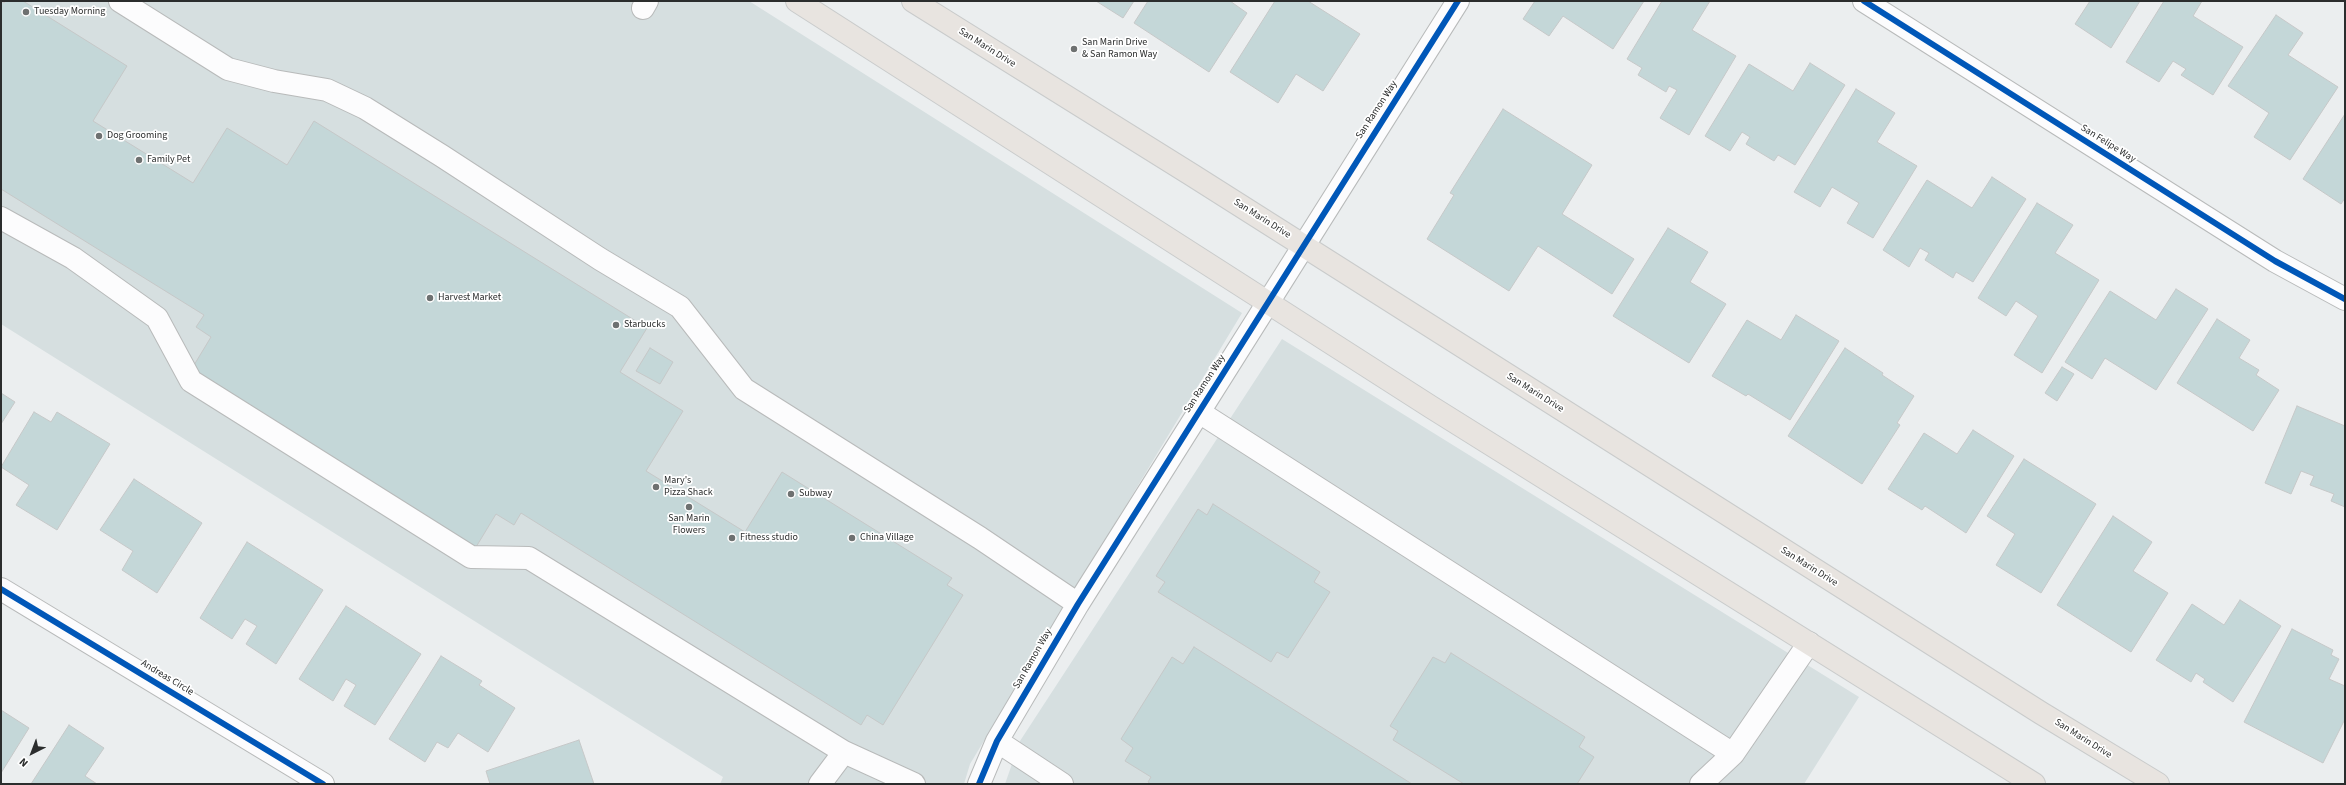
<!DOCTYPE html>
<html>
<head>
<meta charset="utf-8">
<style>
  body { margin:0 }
  #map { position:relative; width:2346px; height:785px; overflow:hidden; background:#ebeeef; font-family:"Source Sans 3",sans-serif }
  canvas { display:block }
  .frame { position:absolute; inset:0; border:2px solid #2b2d2d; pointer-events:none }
  .north { position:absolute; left:12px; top:733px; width:40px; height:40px; -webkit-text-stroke:3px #fff; paint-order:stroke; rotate:222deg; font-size:11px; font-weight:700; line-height:16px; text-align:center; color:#2b2d2d }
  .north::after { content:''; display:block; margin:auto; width:14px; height:18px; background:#2b2d2d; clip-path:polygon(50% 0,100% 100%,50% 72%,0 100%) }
</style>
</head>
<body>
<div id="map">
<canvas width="2346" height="785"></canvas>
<div class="frame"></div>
<div class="north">N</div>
</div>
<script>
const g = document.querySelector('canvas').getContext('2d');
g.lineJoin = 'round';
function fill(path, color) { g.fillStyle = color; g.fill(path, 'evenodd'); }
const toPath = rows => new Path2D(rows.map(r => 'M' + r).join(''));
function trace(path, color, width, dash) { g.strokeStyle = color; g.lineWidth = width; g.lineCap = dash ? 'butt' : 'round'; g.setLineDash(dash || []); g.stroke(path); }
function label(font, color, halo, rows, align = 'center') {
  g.font = font + ' "Source Sans 3",sans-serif'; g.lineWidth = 3.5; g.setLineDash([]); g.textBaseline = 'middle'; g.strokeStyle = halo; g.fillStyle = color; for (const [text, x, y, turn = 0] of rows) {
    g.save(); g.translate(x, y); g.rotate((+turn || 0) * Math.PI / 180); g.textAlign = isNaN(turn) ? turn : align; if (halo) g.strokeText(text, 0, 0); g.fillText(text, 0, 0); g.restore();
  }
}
fill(toPath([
  [1,1,749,1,1242,313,970,764,964,784,720,784,723,777,1,324],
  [1282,339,1859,697,1804,784,1005,784,1020,741]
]), '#d6dfe0');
const building = toPath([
  [1,1,4,3,6,1,23,1,127,66,93,121,193,183,227,128,287,165,314,121,647,328,620,372,683,411,646,471,745,532,782,472,952,578,947,585,963,595,883,725,867,715,861,725,521,513,514,525,496,514,473,552,188,375,211,337,196,327,204,315,1,189,1,1],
  [1096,1,1134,1,1123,18,1096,1],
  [1148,1,1230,1,1247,13,1209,72,1134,23,1148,1],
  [1275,1,1308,1,1360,34,1323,91,1296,74,1278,103,1230,72,1275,1],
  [1535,1,1644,1,1613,49,1563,16,1549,36,1523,19,1535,1],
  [1662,1,1710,1,1692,30,1736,56,1689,135,1660,118,1677,90,1669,86,1666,92,1638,75,1642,68,1627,59,1662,1],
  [2090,1,2140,1,2111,48,2075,24,2090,1],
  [2164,1,2202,1,2193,16,2243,47,2213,95,2181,75,2186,69,2173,61,2159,82,2126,62,2164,1],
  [2276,15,2303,33,2288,55,2338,87,2290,160,2254,137,2269,113,2228,86,2276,15],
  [1810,63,1845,85,1795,165,1778,155,1774,161,1746,144,1750,137,1742,132,1730,151,1705,136,1749,64,1793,91,1810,63],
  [1856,89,1895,113,1877,142,1917,166,1873,238,1847,223,1859,203,1832,187,1820,207,1794,192,1856,89],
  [1503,109,1592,165,1562,214,1634,259,1612,294,1538,246,1509,291,1427,239,1454,195,1450,193,1503,109],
  [2345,114,2345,198,2341,204,2303,179,2345,114],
  [1992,177,2026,199,1973,282,1956,272,1953,278,1925,260,1929,253,1920,248,1909,267,1883,250,1927,180,1972,208,1992,177],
  [2037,203,2073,225,2055,253,2099,280,2042,373,2014,355,2038,316,2016,301,2006,316,1978,298,2037,203],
  [1668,228,1708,252,1690,282,1726,304,1689,363,1613,316,1668,228],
  [2176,289,2208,309,2156,390,2105,358,2092,379,2065,362,2110,291,2156,320,2176,289],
  [1796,315,1839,341,1790,420,1748,394,1746,396,1712,376,1747,320,1781,340,1796,315],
  [2217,319,2250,340,2239,358,2259,370,2256,375,2279,390,2253,431,2177,383,2217,319],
  [650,348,673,362,660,384,636,371,650,348],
  [1845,348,1883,373,1882,375,1914,396,1897,423,1900,425,1862,484,1788,436,1845,348],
  [2062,367,2074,374,2057,401,2045,393,2062,367],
  [1,393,15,402,1,424,1,393],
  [2297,406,2345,426,2345,507,2331,501,2334,494,2310,485,2314,476,2301,471,2291,494,2265,483,2297,406],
  [34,412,51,422,57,412,110,444,57,530,16,505,29,485,1,467,34,412],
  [1973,430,2014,456,1966,533,1925,506,1922,510,1888,489,1924,433,1957,454,1973,430],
  [2024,459,2096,504,2041,593,1996,565,2015,534,1987,516,2024,459],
  [134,479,202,523,157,593,122,570,133,551,100,530,134,479],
  [1213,504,1320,572,1314,582,1330,592,1288,658,1277,652,1271,662,1158,592,1165,582,1156,576,1198,509,1207,515,1213,504],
  [2113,516,2152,542,2133,571,2168,593,2131,652,2057,605,2113,516],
  [247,542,323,590,276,664,246,644,257,626,245,619,232,639,200,618,247,542],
  [2240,600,2281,626,2233,702,2203,682,2205,679,2196,673,2191,682,2156,660,2192,604,2224,625,2240,600],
  [346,606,421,654,375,725,344,706,356,685,346,679,333,701,299,679,346,606],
  [2292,629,2333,650,2331,655,2339,659,2329,679,2345,686,2345,719,2323,763,2244,722,2292,629],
  [1194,647,1412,784,1151,784,1148,782,1151,777,1125,761,1133,748,1121,739,1172,657,1183,664,1194,647],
  [1451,653,1585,737,1579,747,1594,757,1577,784,1464,784,1393,740,1398,731,1390,726,1433,657,1445,663,1451,653],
  [441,656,482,681,479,685,515,708,488,752,458,733,448,748,437,742,425,762,389,739,441,656],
  [1,710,29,728,1,773,1,710],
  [69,725,104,748,85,776,97,784,31,784,69,725],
  [579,740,594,784,490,784,486,771,579,740]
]);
fill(building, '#c4d7d8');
trace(building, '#c6c8c8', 1);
const minor = toPath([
  [120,1,228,69,274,81,327,90,365,108,442,156,600,259,680,307,744,389,980,538,1078,604],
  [1864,1,2275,261,2345,299],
  [643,8,647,1],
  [1,218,73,258,157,318,191,381,471,557,529,558,844,752,820,784],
  [1199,412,1733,754,1809,643],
  [1,589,323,784],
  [997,741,1062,784],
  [844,752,914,784],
  [979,784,997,741,1078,604,1458,1],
  [1701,784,1733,754]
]);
const major = toPath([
  [797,1,1431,407,2034,784],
  [913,1,1192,175,2041,713,2158,784]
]);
trace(minor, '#b8baba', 24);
trace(major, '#c9cbcb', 24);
trace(minor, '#fcfcfd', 22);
trace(major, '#e8e4e0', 22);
trace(toPath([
  [1864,1,2275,261,2345,299],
  [1,589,323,784],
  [979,784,997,741,1078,604,1458,1]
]), '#0057b8', 6);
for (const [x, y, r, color] of [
  [26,12,4,"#6e7171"],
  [1074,49,4,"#6e7171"],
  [99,136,4,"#6e7171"],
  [139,160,4,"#6e7171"],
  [430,298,4,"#6e7171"],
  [616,325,4,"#6e7171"],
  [656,487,4,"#6e7171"],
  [791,494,4,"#6e7171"],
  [689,507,4,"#6e7171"],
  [732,538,4,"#6e7171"],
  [852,538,4,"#6e7171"]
]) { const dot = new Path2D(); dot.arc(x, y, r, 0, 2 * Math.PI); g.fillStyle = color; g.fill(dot); trace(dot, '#fff', 1.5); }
label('10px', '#2b2d2d', '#fff', [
  ["Tuesday Morning",34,12],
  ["San Marin Drive",1082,43],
  ["& San Ramon Way",1082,55],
  ["Dog Grooming",107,136],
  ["Family Pet",147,160],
  ["Harvest Market",438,298],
  ["Starbucks",624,325],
  ["Mary's",664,481],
  ["Pizza Shack",664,493],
  ["Subway",799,494],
  ["San Marin",689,519,"center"],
  ["Flowers",689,531,"center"],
  ["Fitness studio",740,538],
  ["China Village",860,538]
], 'left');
label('10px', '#2b2d2d', '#fff', [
  ["San Marin Drive",987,48,32],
  ["San Ramon Way",1377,110,-57],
  ["San Felipe Way",2108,144,32],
  ["San Marin Drive",1262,219,32],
  ["San Ramon Way",1205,384,-57],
  ["San Marin Drive",1535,393,32],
  ["San Marin Drive",1809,567,32],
  ["San Ramon Way",1033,659,-60],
  ["Andreas Circle",167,678,31],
  ["San Marin Drive",2083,739,32]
]);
</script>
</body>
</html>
